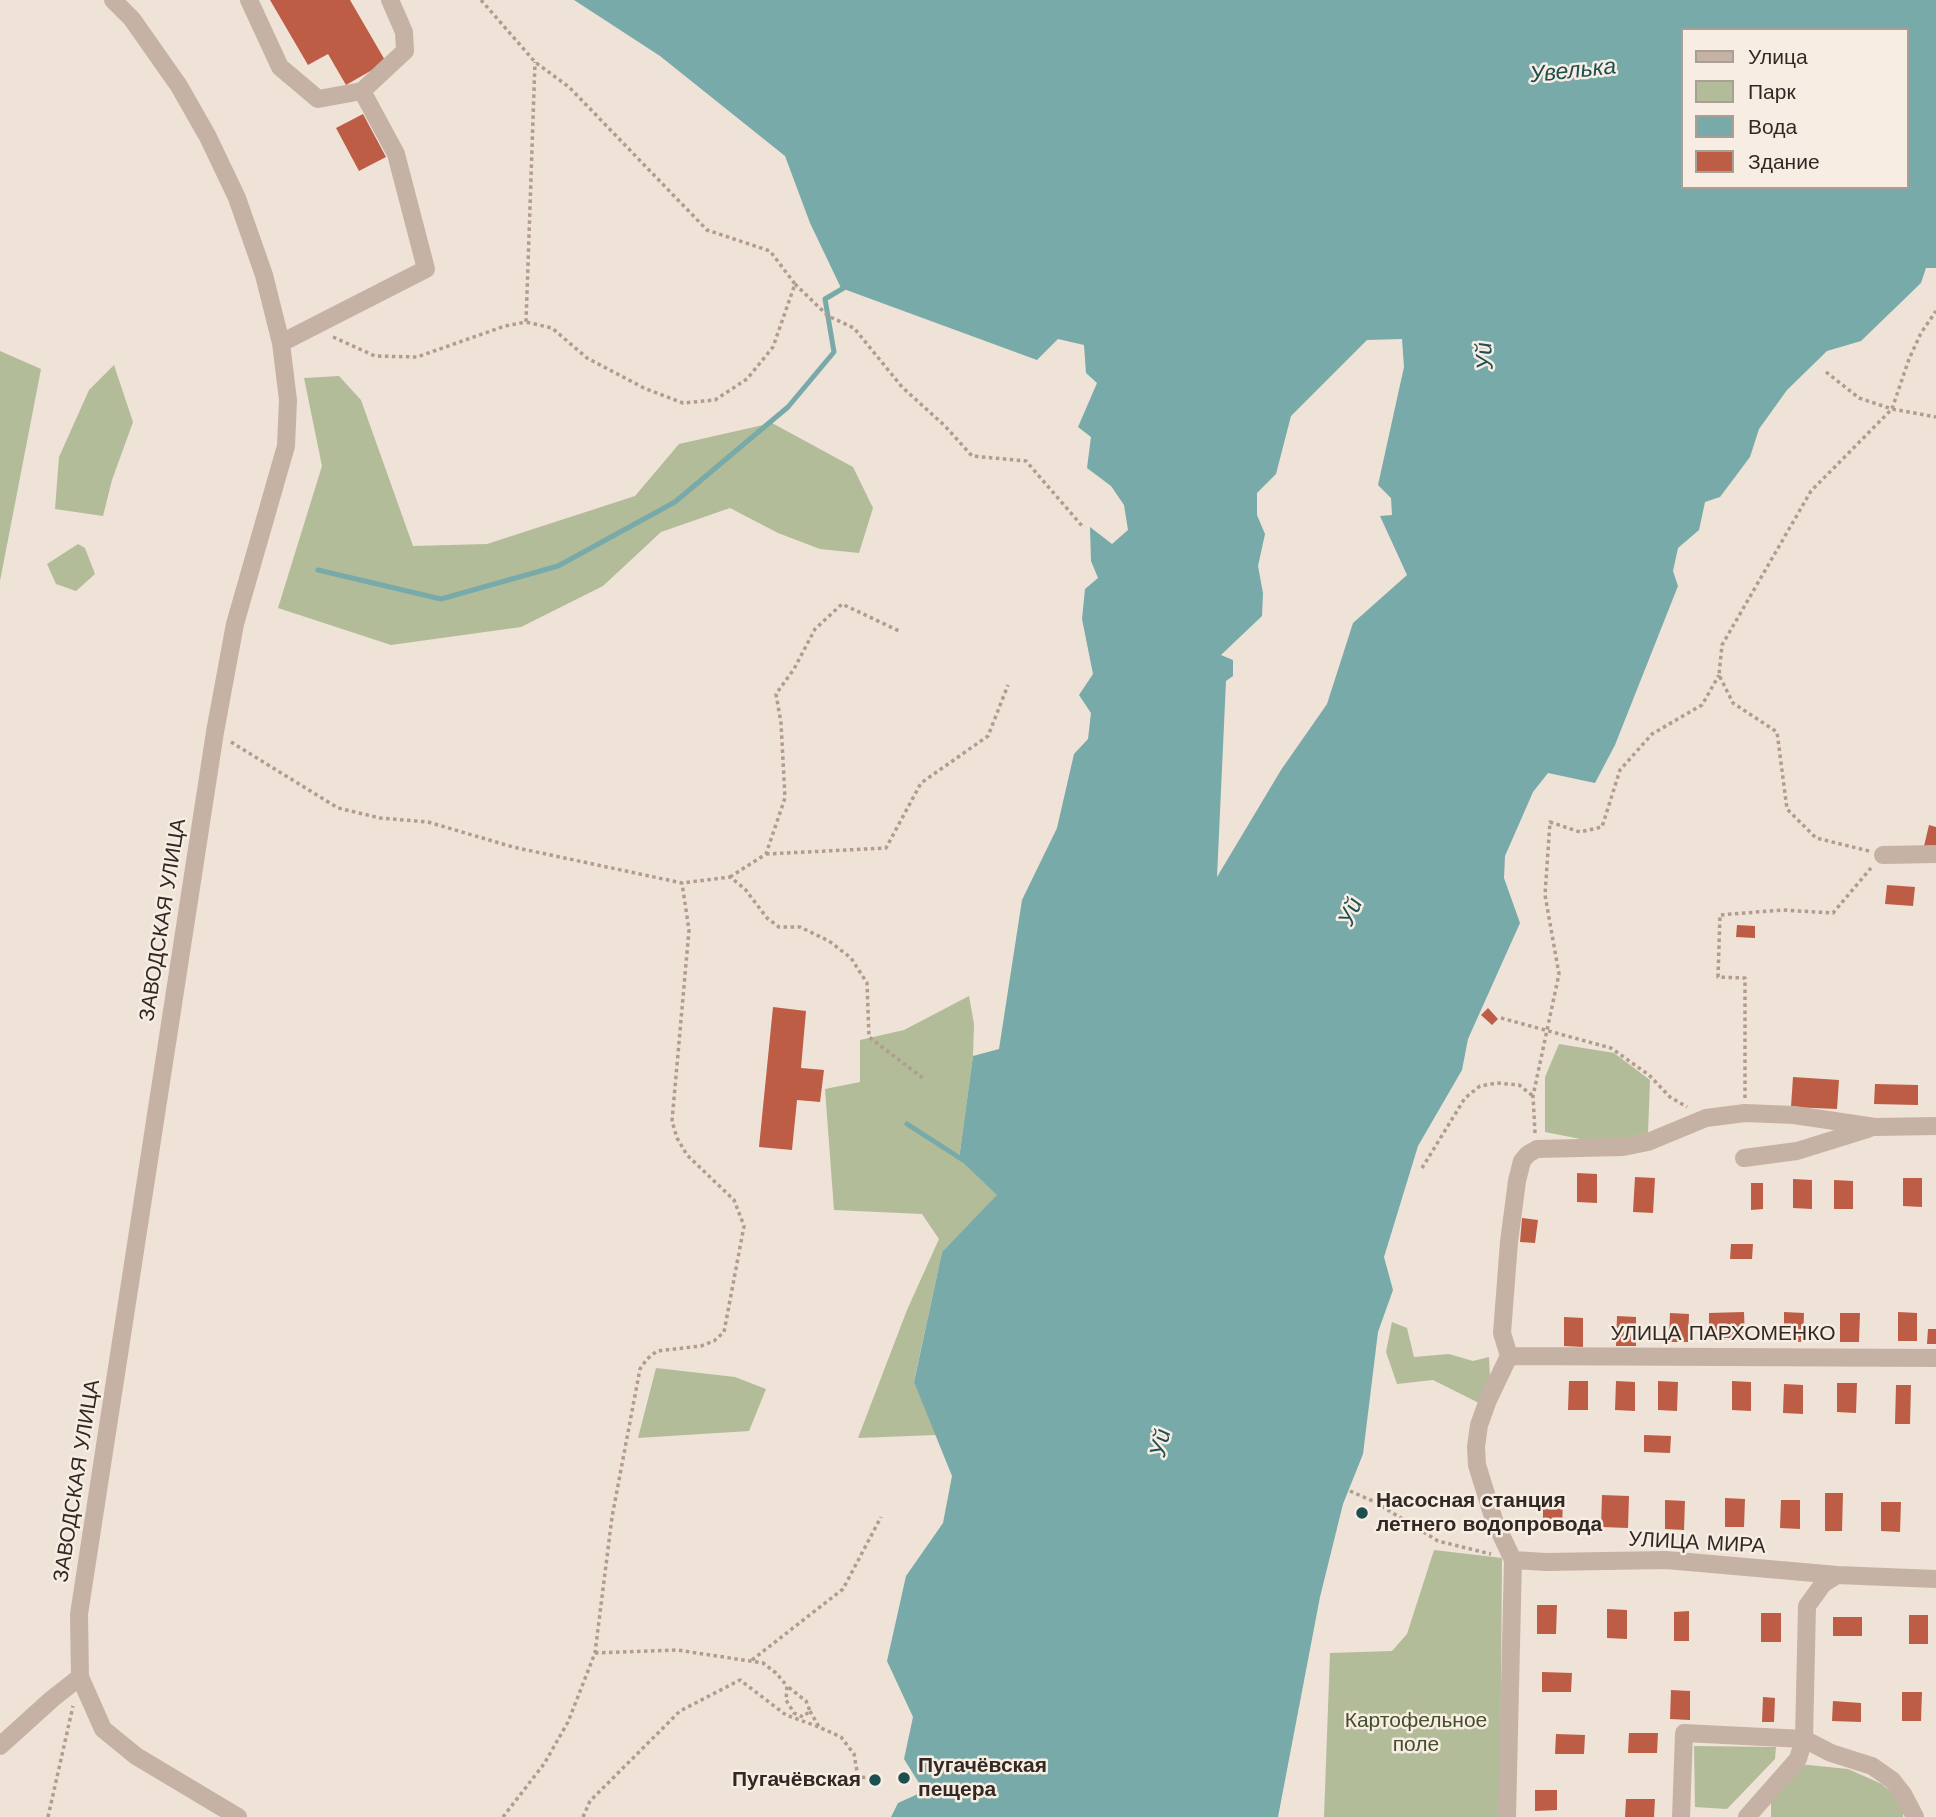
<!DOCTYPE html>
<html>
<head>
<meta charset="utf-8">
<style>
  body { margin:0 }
  #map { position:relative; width:1936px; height:1817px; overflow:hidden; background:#efe2d7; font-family:"Work Sans",sans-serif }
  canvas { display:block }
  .legend { position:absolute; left:1681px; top:28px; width:228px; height:161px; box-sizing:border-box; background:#f7ede3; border:2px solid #a89f97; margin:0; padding:9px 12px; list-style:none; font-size:21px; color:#322925 }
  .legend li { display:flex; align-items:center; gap:14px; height:35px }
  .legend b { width:35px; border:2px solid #a89f97 }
</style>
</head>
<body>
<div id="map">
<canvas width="1936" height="1817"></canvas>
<ul class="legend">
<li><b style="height:9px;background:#c6b2a4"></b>Улица</li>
<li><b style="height:19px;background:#b2bc99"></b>Парк</li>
<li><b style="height:19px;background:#78aaa9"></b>Вода</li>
<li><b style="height:19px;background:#be5d46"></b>Здание</li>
</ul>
</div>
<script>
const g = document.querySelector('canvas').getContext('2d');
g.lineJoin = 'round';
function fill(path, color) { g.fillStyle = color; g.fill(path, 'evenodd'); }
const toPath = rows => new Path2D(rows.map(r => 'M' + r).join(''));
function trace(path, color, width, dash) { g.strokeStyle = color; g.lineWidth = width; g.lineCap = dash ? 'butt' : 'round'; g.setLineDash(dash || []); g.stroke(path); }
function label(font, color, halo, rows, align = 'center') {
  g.font = font + ' "Work Sans",sans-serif'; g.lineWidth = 5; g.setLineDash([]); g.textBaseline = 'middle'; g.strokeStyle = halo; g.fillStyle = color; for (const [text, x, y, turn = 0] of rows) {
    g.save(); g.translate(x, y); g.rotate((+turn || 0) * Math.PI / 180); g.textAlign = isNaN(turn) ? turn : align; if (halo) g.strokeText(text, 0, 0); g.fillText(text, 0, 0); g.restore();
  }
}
fill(toPath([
  [0,351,41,369,0,581],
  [114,365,133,422,112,480,103,516,55,509,59,457,89,390],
  [339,376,361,400,413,546,487,544,635,496,679,444,772,423,853,467,873,508,859,553,820,549,778,533,730,508,661,532,603,586,521,627,391,645,278,608,322,466,304,378],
  [78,544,85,548,95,574,76,591,56,584,47,564],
  [969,996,974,1024,973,1056,959,1159,998,1195,942,1252,914,1381,936,1435,858,1438,907,1310,939,1239,922,1214,834,1210,825,1089,860,1082,860,1040,904,1030],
  [1559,1044,1614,1053,1650,1080,1648,1133,1601,1143,1545,1132,1545,1077],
  [1392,1322,1407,1328,1414,1357,1449,1354,1473,1361,1489,1357,1490,1378,1479,1403,1433,1380,1397,1384,1386,1352],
  [656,1368,735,1377,766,1389,749,1431,638,1438],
  [1434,1550,1502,1558,1500,1817,1324,1817,1330,1653,1392,1651,1407,1634],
  [1694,1746,1776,1747,1775,1759,1727,1809,1695,1807],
  [1799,1764,1848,1769,1882,1784,1903,1804,1903,1817,1771,1817,1771,1797]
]), '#b2bc99');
fill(toPath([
  [574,0,1936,0,1936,268,1926,268,1921,283,1861,341,1827,351,1787,390,1759,429,1750,457,1720,497,1705,502,1699,530,1678,548,1673,571,1678,586,1615,745,1595,783,1548,773,1533,792,1505,856,1504,878,1520,923,1468,1039,1462,1070,1418,1146,1384,1257,1393,1290,1378,1332,1363,1454,1343,1504,1320,1597,1278,1817,891,1817,898,1803,918,1794,919,1783,904,1759,913,1717,887,1661,906,1576,943,1523,952,1476,914,1382,942,1252,997,1195,959,1159,973,1056,999,1049,1022,900,1057,828,1074,754,1088,739,1091,713,1079,695,1093,674,1082,619,1085,589,1098,578,1091,561,1090,527,1112,544,1128,530,1124,505,1111,486,1087,468,1091,437,1078,427,1097,383,1086,373,1084,345,1058,339,1037,360,841,288,810,223,785,156,660,56],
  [1682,30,1906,30,1906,187,1682,187],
  [1402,339,1404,367,1378,485,1391,498,1392,515,1380,516,1407,575,1353,623,1327,704,1281,770,1217,877,1226,681,1233,676,1233,660,1221,655,1262,616,1263,593,1258,566,1265,534,1257,515,1257,493,1276,474,1291,416,1367,340]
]), '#78aaa9');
trace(toPath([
  [318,570,441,599,558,566,675,502,788,407,834,352,825,299,847,286],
  [907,1124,963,1160]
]), '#78aaa9', 5);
fill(toPath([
  [270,0,350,0,386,62,346,85,328,54,308,65],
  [363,114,386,157,359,171,336,128],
  [1929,825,1936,827,1936,849,1924,846],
  [1887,885,1915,887,1913,906,1885,904],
  [1737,925,1755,926,1755,938,1736,937],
  [773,1007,806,1011,801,1068,824,1070,820,1102,797,1100,792,1150,759,1147],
  [1488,1008,1498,1019,1492,1025,1481,1015],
  [1793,1077,1839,1080,1837,1109,1791,1107],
  [1875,1084,1918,1085,1918,1105,1874,1104],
  [1577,1173,1597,1174,1597,1203,1577,1202],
  [1635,1177,1655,1178,1653,1213,1633,1212],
  [1903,1178,1922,1178,1922,1207,1903,1206],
  [1793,1179,1812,1180,1812,1209,1793,1208],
  [1834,1180,1853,1181,1853,1209,1834,1209],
  [1751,1183,1763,1183,1763,1209,1751,1210],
  [1522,1218,1538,1220,1535,1243,1520,1242],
  [1731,1244,1753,1244,1752,1259,1730,1259],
  [1744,1312,1745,1338,1709,1338,1709,1313],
  [1784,1312,1804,1313,1803,1342,1784,1341],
  [1898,1312,1917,1313,1917,1341,1898,1341],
  [1670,1313,1689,1314,1688,1342,1669,1342],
  [1840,1313,1860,1313,1859,1342,1840,1342],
  [1617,1316,1636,1317,1636,1346,1616,1346],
  [1564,1317,1583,1318,1583,1347,1564,1346],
  [1928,1329,1936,1329,1936,1344,1927,1344],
  [1569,1381,1588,1381,1588,1410,1568,1410],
  [1616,1381,1635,1382,1635,1411,1615,1410],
  [1658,1381,1678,1382,1677,1411,1658,1410],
  [1732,1381,1751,1382,1751,1411,1732,1410],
  [1837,1383,1857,1383,1856,1413,1837,1412],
  [1784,1384,1803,1385,1803,1414,1783,1413],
  [1896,1385,1911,1385,1910,1424,1895,1424],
  [1644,1435,1671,1436,1670,1453,1644,1452],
  [1825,1493,1843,1493,1842,1531,1825,1531],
  [1602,1495,1629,1496,1628,1528,1601,1527],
  [1725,1498,1745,1499,1744,1527,1725,1527],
  [1543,1499,1563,1499,1562,1528,1543,1528],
  [1665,1500,1685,1501,1684,1530,1665,1529],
  [1781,1500,1800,1500,1800,1529,1780,1528],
  [1881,1502,1901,1502,1900,1532,1881,1531],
  [1358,1509,1368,1511,1366,1520,1356,1518],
  [1537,1605,1557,1605,1556,1634,1537,1634],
  [1607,1609,1627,1610,1627,1639,1607,1638],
  [1689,1611,1689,1641,1674,1641,1674,1612],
  [1761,1613,1781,1613,1781,1642,1761,1642],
  [1909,1615,1928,1615,1928,1644,1909,1644],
  [1833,1617,1862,1617,1862,1636,1833,1636],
  [1542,1672,1572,1673,1571,1692,1542,1692],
  [1671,1690,1690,1691,1690,1720,1670,1719],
  [1902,1692,1922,1692,1921,1721,1902,1721],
  [1763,1697,1775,1698,1774,1722,1762,1722],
  [1833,1701,1861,1703,1861,1722,1832,1721],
  [1629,1733,1658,1733,1657,1753,1628,1753],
  [1556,1734,1585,1735,1584,1754,1555,1754],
  [1535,1790,1557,1790,1557,1810,1535,1811],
  [1626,1799,1655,1799,1654,1817,1625,1817]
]), '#be5d46');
trace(toPath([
  [481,0,535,62,569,87,707,230,770,251,795,284,773,347,747,379,715,400,683,403,644,388,587,358,552,328,526,322],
  [795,284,828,316,854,328,902,387,945,426,972,456,1026,461,1083,527],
  [333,337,375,356,417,357,505,326,526,322,535,62],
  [1826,372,1859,398,1892,409,1909,359,1921,333,1936,311],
  [231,742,338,808,380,818,428,822,513,847,682,883,730,877,745,889,767,918,779,927,800,927,829,941,851,958,867,983,869,1037,924,1079],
  [1869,851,1816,838,1787,809,1777,732,1733,703,1719,675,1722,645,1811,491,1892,409,1936,417],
  [766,854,886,848,921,783,988,736,1008,685],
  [730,877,766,854,785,798,781,723,776,694,794,669,815,629,842,604,899,631],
  [1501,1018,1611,1048,1649,1075,1670,1097,1687,1107],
  [1745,1098,1745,978,1718,977,1720,915,1782,910,1833,913,1871,868],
  [1535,1133,1533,1096,1559,974,1545,895,1550,822,1580,832,1602,827,1620,770,1652,734,1702,705,1719,675],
  [1422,1168,1465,1098,1480,1086,1497,1083,1519,1085,1533,1096],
  [1350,1491,1375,1502,1438,1541,1491,1554],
  [595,1653,677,1650,763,1663,776,1673,787,1686,786,1700,794,1713,803,1717,810,1711,806,1701,787,1686],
  [752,1660,843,1589,881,1517],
  [810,1711,819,1727,841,1737,854,1754,858,1777,870,1778],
  [48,1817,73,1706],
  [503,1817,544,1764,568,1722,595,1653,612,1517,640,1369,647,1359,657,1351,701,1346,714,1341,724,1332,744,1226,734,1200,687,1155,677,1138,672,1121,689,930,682,883],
  [583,1817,590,1801,680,1711,740,1680,786,1715,819,1727]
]), '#b19c8f', 3.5, [3.5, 3.5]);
trace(toPath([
  [113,0,132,19,179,86,208,137,237,198,264,275,281,343,288,400,286,446,235,624,215,732,79,1614,80,1677,103,1729,136,1756,238,1817],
  [249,0,280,67,318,99,362,91,405,51,404,32,390,0],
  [281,343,426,269,396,154,362,91],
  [1883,855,1936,854],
  [1744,1158,1797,1151,1868,1129],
  [1509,1356,1936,1358],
  [1513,1560,1546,1562,1666,1560,1837,1575,1936,1579],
  [0,1746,52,1699,80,1677],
  [1507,1817,1513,1560,1494,1520,1477,1465,1476,1447,1479,1425,1488,1400,1509,1356,1502,1333,1509,1242,1517,1181,1522,1161,1528,1154,1537,1149,1623,1147,1648,1142,1706,1118,1745,1113,1794,1115,1875,1127,1936,1126],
  [1681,1817,1684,1733,1804,1739,1831,1753,1872,1766,1892,1780,1903,1794,1915,1817],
  [1747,1817,1798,1759,1804,1739,1807,1606,1823,1584,1837,1575]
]), '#c6b2a4', 18);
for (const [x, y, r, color] of [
  [1362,1513,7,"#1e4f50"],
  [904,1778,7,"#1e4f50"],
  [875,1780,7,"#1e4f50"]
]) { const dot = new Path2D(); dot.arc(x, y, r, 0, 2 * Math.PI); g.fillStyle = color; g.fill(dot); trace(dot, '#f7ede3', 2.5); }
label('21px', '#322925', '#f7ede3', [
  ["ЗАВОДСКАЯ УЛИЦА",163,920,-81],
  ["УЛИЦА ПАРХОМЕНКО",1723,1334],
  ["ЗАВОДСКАЯ УЛИЦА",77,1481,-81],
  ["УЛИЦА МИРА",1697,1543,3]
]);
label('bold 21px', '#322925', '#f7ede3', [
  ["Насосная станция",1376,1501],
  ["летнего водопровода",1376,1525],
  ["Пугачёвская",918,1766],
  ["пещера",918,1790],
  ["Пугачёвская",861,1780,"right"]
], 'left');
label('21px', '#434e2b', '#f7ede3', [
  ["Картофельное",1416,1721],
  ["поле",1416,1745]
]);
label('italic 23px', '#1e4f50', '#f7ede3', [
  ["Увелька",1573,71,-6],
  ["Уй",1485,356,-94],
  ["Уй",1351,912,-66],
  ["Уй",1161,1443,-77]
]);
</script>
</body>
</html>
